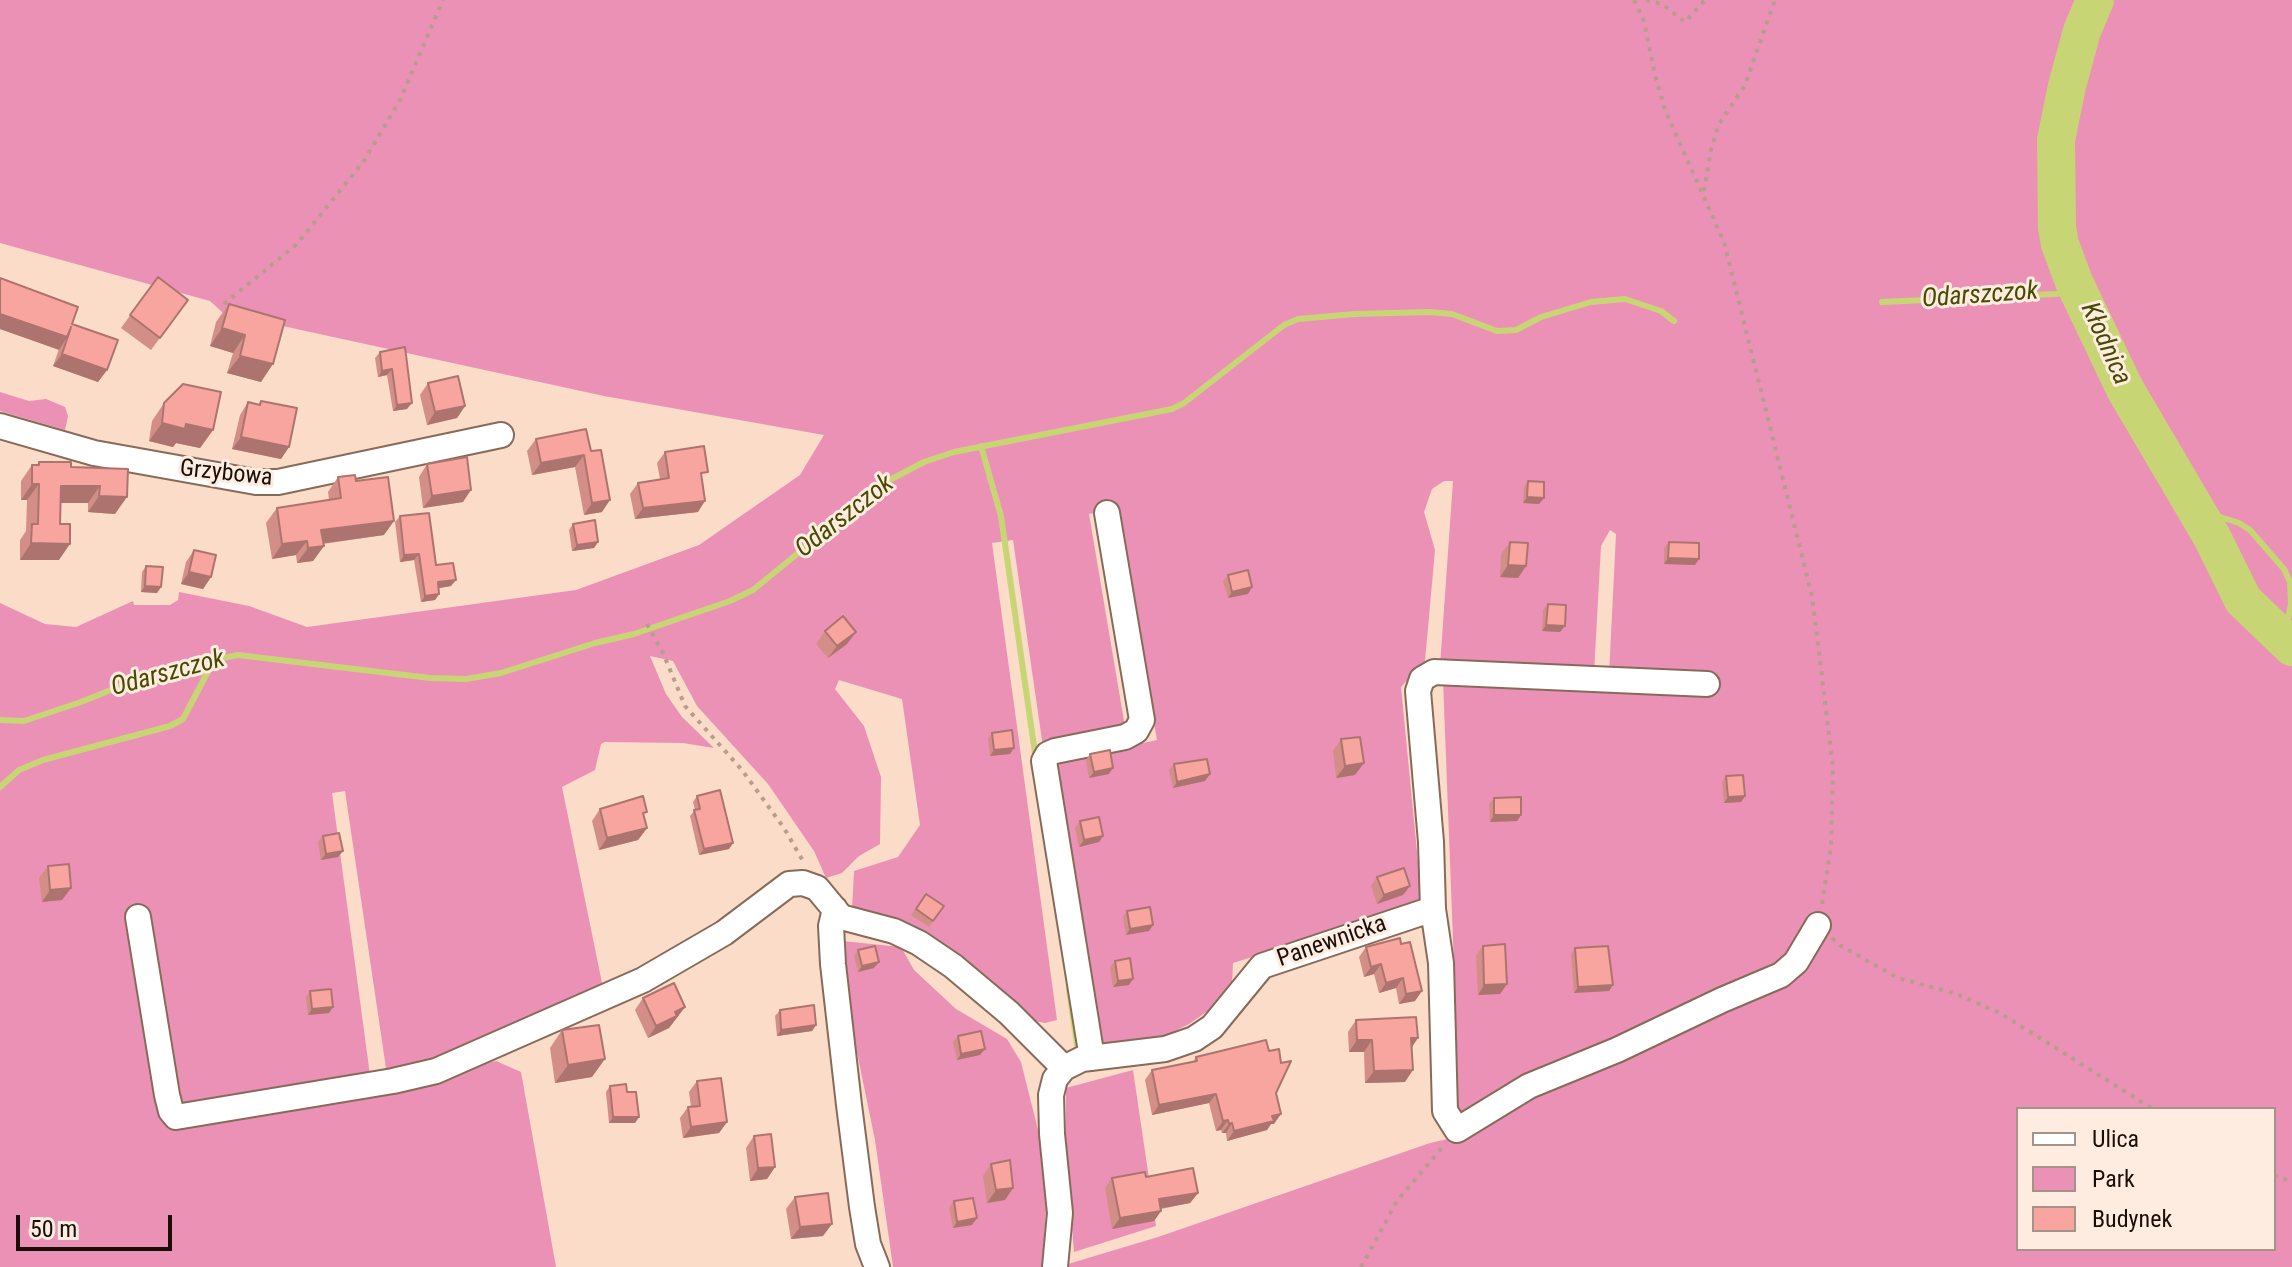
<!DOCTYPE html>
<html>
<head>
<meta charset="utf-8">
<style>
  body { margin:0 }
  #map { position:relative; width:2292px; height:1267px; overflow:hidden; background:#fbdcc8; font-family:"Roboto Condensed",sans-serif }
  canvas { display:block }
  .legend { position:absolute; left:2016px; top:1107px; width:260px; height:144px; box-sizing:border-box; background:#ffece0; border:2px solid #a3938a; margin:0; padding:10px 14px; list-style:none; font-size:24px; color:#190e08 }
  .legend li { display:flex; align-items:center; gap:16px; height:40px }
  .legend b { width:40px; border:2px solid #a3938a }
  .scale { position:absolute; left:16px; top:1215px; width:156px; height:36px; box-sizing:border-box; border:4px solid #190e08; border-top:0; padding-left:10px; font-size:24px; line-height:28px; white-space:nowrap; color:#190e08; -webkit-text-stroke:6px #ffece0; paint-order:stroke }
</style>
</head>
<body>
<div id="map">
<canvas width="2292" height="1267"></canvas>
<ul class="legend">
<li><b style="height:10px;background:#fff"></b>Ulica</li>
<li><b style="height:22px;background:#eb91b5"></b>Park</li>
<li><b style="height:22px;background:#f7a59e"></b>Budynek</li>
</ul>
<div class="scale">50 m</div>
</div>
<script>
const g = document.querySelector('canvas').getContext('2d');
g.lineJoin = 'round';
function fill(path, color) { g.fillStyle = color; g.fill(path, 'evenodd'); }
const toPath = rows => new Path2D(rows.map(r => 'M' + r).join(''));
function trace(path, color, width, dash) { g.strokeStyle = color; g.lineWidth = width; g.lineCap = dash ? 'butt' : 'round'; g.setLineDash(dash || []); g.stroke(path); }
function label(font, color, halo, rows, align = 'center') {
  g.font = font + ' "Roboto Condensed",sans-serif'; g.lineWidth = 6; g.setLineDash([]); g.textBaseline = 'middle'; g.strokeStyle = halo; g.fillStyle = color; for (const [text, x, y, turn = 0] of rows) {
    g.save(); g.translate(x, y); g.rotate((+turn || 0) * Math.PI / 180); g.textAlign = isNaN(turn) ? turn : align; if (halo) g.strokeText(text, 0, 0); g.fillText(text, 0, 0); g.restore();
  }
}
fill(toPath([
  [0,0,2292,0,2292,1267,1067,1267,1068,1264,1158,1237,1430,1143,1461,1136,1533,1094,1787,964,1462,1117,1455,1114,1450,1029,1456,1018,1443,680,1609,675,1616,534,1610,530,1601,546,1594,673,1440,666,1453,481,1444,481,1432,489,1424,512,1435,550,1425,661,1401,687,1422,903,1233,963,1232,984,1225,999,1189,1024,1167,1035,1097,1045,1054,763,1157,740,1117,508,1089,514,1125,727,1043,747,1013,540,992,543,1057,1020,1045,1023,1034,1021,986,986,852,910,854,871,898,857,920,825,902,699,839,680,835,689,864,726,881,777,880,844,859,856,842,873,826,878,814,851,768,784,697,706,673,661,650,656,666,694,682,717,714,748,683,743,605,742,601,744,595,770,562,787,603,988,451,1057,387,1075,345,791,332,793,370,1075,161,1109,169,1126,496,1061,521,1072,556,1267,0,1267,0,603,45,624,76,627,133,601,134,605,170,605,178,600,179,592,249,606,307,627,576,590,699,545,800,475,824,435,604,396,223,313,210,301,0,243],
  [2018,1109,2274,1109,2274,1249,2018,1249],
  [0,392,29,401,46,399,65,407,68,416,65,430,0,411],
  [842,941,901,947,914,970,956,1009,1007,1039,1021,1062,1039,1134,1047,1196,1042,1267,893,1267,875,1140,853,1033],
  [1133,1070,1156,1226,1074,1252,1066,1156,1066,1088]
]), '#eb91b5');
trace(toPath([
  [1882,302,2056,294,2077,289],
  [981,446,1001,516,1036,760],
  [2195,509,2239,523,2250,530,2284,569,2290,582,2291,603,2287,625,2280,636],
  [0,720,24,721,81,702,158,671,238,655,430,678,466,679,501,673,595,643,634,634,730,601,753,590,884,483,924,462,954,452,1172,409,1184,403,1284,325,1298,319,1355,314,1429,312,1452,314,1497,331,1516,330,1541,317,1591,302,1625,299,1661,311,1674,321],
  [0,787,19,770,43,760,170,726,183,719,214,660],
  [1069,989,1077,1045]
]), '#c8d575', 6);
trace(toPath([
  [2095,0,2082,31,2067,86,2056,140,2057,228,2060,244,2074,282,2125,389,2212,537,2243,600,2292,647]
]), '#c8d575', 38);
const minor = toPath([
  [0,426,94,453,256,482,278,482,501,435],
  [835,909,831,926,833,964,849,1105,862,1207,868,1244,877,1267],
  [1433,909,1431,842,1418,691,1422,679,1434,672,1707,684],
  [138,917,167,1095,171,1111,176,1117,393,1081,436,1071,643,980,724,933,789,884,803,883,817,888,841,917,894,931,919,943,953,966,1009,1013,1064,1068],
  [1092,1058,1044,761,1048,754,1055,751,1125,737,1136,731,1142,720,1107,513],
  [1055,1267,1060,1213,1052,1134,1051,1095,1055,1079,1064,1068,1082,1059,1165,1049,1194,1039,1212,1027,1262,966,1433,909,1441,963,1445,1111,1457,1130,1529,1086,1617,1050,1722,1000,1781,975,1796,962,1818,925]
]);
trace(minor, '#876b5a', 28);
trace(toPath([
  [1634,0,1644,21,1655,75,1665,110,1724,242,1812,596,1833,767,1831,846,1822,904],
  [1646,0,1662,4,1685,22,1705,0],
  [1704,191,1711,150,1719,124,1745,85,1775,0],
  [224,304,296,245,364,161,400,100,443,0],
  [647,624,663,653,685,706,742,770,784,828,803,861],
  [1832,938,1841,946,1898,978,1954,993,2000,1013,2153,1109],
  [2274,1175,2292,1182],
  [1361,1267,1397,1201,1445,1144]
]), '#b69d8e', 4, [4, 6]);
trace(minor, '#fff', 24);
fill(toPath([
  [158,277,188,300,151,350,121,328],
  [0,278,72,324,107,370,98,382,53,366,59,349,0,329],
  [229,304,285,320,261,382,227,373,233,353,210,346,216,322],
  [405,347,407,409,393,411,387,375,378,377,375,358,380,352],
  [428,383,465,406,457,418,427,425,420,395],
  [261,401,289,447,281,459,232,449,240,415,248,402,258,405],
  [164,403,213,430,200,448,176,443,173,447,149,441,152,421],
  [586,429,602,512,584,515,575,467,532,475,527,451,536,439],
  [665,452,702,480,698,512,635,519,630,494,638,483,660,479,657,463],
  [39,462,71,467,128,469,115,514,88,512,88,503,61,503,59,560,20,560,20,540,26,531,27,500,21,500,21,481,32,465,37,465],
  [427,464,463,502,423,508,419,477],
  [338,477,356,481,384,535,323,544,324,546,313,561,297,563,296,555,272,559,266,523,277,508,329,500,328,492],
  [1528,481,1539,504,1523,503,1524,487],
  [400,516,451,586,439,588,439,594,435,600,421,602,414,560,400,562,395,522],
  [573,524,598,542,594,548,572,551,569,530],
  [1510,542,1526,566,1518,578,1500,577,1501,554],
  [1669,542,1695,565,1664,564,1664,548],
  [194,550,211,577,203,589,181,584,186,562],
  [146,566,161,587,157,593,141,592,142,572],
  [1228,575,1252,587,1248,594,1228,598,1223,581],
  [1548,604,1560,632,1542,631,1543,610],
  [825,631,847,644,828,658,816,644],
  [992,733,1010,754,990,756,988,739],
  [1341,739,1355,775,1336,778,1333,751],
  [1090,754,1109,774,1089,778,1086,760],
  [1174,764,1205,781,1173,788,1169,770],
  [1726,776,1745,796,1741,802,1724,803,1722,782],
  [697,796,733,843,729,849,699,855,690,816,695,810,693,802],
  [1494,798,1521,815,1517,821,1490,822,1489,804],
  [600,809,644,817,647,828,638,840,599,850,592,821],
  [1080,821,1103,836,1099,842,1079,847,1075,828],
  [323,836,343,851,338,857,321,860,318,842],
  [48,866,71,888,62,900,42,902,39,878],
  [1377,877,1410,886,1403,895,1377,904,1371,886],
  [926,894,944,906,929,927,911,915],
  [1127,911,1153,925,1149,931,1126,935,1123,917],
  [1400,938,1415,1001,1399,1004,1396,988,1379,993,1374,974,1364,977,1359,957,1366,947],
  [1483,946,1507,984,1500,994,1478,995,1476,956],
  [1575,948,1613,985,1609,991,1574,993,1571,954],
  [858,950,874,968,858,972,854,956],
  [1115,961,1129,985,1113,987,1110,967],
  [310,991,329,1013,308,1015,306,997],
  [643,998,685,1007,669,1028,648,1038,635,1010],
  [780,1010,816,1025,812,1031,777,1036,775,1016],
  [1356,1020,1412,1047,1405,1082,1365,1083,1364,1052,1349,1052,1348,1032],
  [562,1030,592,1077,555,1083,550,1048],
  [958,1036,980,1055,957,1060,953,1042],
  [1196,1057,1276,1093,1274,1124,1271,1124,1267,1130,1227,1141,1226,1133,1222,1133,1221,1130,1216,1131,1209,1103,1152,1115,1145,1080,1152,1070,1193,1062],
  [697,1081,727,1122,719,1133,683,1138,680,1118,688,1107,691,1107,689,1092],
  [610,1086,627,1092,639,1117,635,1123,609,1123,606,1092],
  [754,1136,775,1167,767,1179,750,1181,746,1148],
  [991,1164,1013,1188,1005,1200,987,1203,983,1176],
  [1146,1177,1198,1193,1190,1203,1161,1209,1161,1211,1154,1221,1112,1229,1105,1188,1112,1178],
  [795,1197,823,1236,791,1239,786,1209],
  [954,1201,972,1225,953,1228,949,1208]
]), '#d48e88');
fill(toPath([
  [0,314,67,337,59,350,0,329],
  [222,328,245,335,233,353,210,346],
  [62,354,107,370,98,382,53,366],
  [240,356,273,364,261,382,227,373],
  [392,369,387,375,378,377,382,371],
  [412,403,407,409,393,411,397,405],
  [465,406,457,418,427,425,435,412],
  [162,423,186,424,213,430,200,448,176,443,173,447,149,441],
  [241,437,289,447,281,459,232,449],
  [584,455,575,467,532,475,541,463],
  [32,484,39,484,27,500,21,500],
  [61,486,100,486,88,503,49,503],
  [471,490,463,502,423,508,432,496],
  [99,496,127,497,115,514,88,512],
  [1527,497,1544,498,1539,504,1523,503],
  [610,500,602,512,584,515,592,503],
  [705,501,698,512,635,519,643,508],
  [394,521,384,535,311,545,321,530],
  [307,541,296,555,272,559,282,544],
  [598,542,594,548,572,551,577,545],
  [31,543,70,544,59,560,20,560],
  [324,546,313,561,297,563,308,548],
  [419,554,414,560,400,562,404,555],
  [1668,558,1699,559,1695,565,1664,564],
  [1508,565,1526,566,1518,578,1500,577],
  [189,572,211,577,203,589,181,584],
  [456,580,451,586,434,589,438,582],
  [145,586,161,587,157,593,141,592],
  [1252,587,1248,594,1228,598,1232,592],
  [439,594,435,600,421,602,425,596],
  [1546,625,1565,626,1560,632,1542,631],
  [856,632,847,644,828,658,837,646],
  [1014,748,1010,754,990,756,994,750],
  [1364,763,1355,775,1336,778,1345,766],
  [1113,768,1109,774,1089,778,1094,772],
  [1210,774,1205,781,1173,788,1177,782],
  [1745,796,1741,802,1724,803,1728,797],
  [1494,815,1521,815,1517,821,1490,822],
  [647,828,638,840,599,850,607,838],
  [1103,836,1099,842,1079,847,1084,840],
  [733,843,729,849,699,855,704,849],
  [343,851,338,857,321,860,326,854],
  [1410,886,1403,895,1377,904,1384,895],
  [71,888,62,900,42,902,50,890],
  [1153,925,1149,931,1126,935,1130,929],
  [879,962,874,968,858,972,862,966],
  [1381,964,1374,974,1364,977,1371,967],
  [1403,978,1396,988,1379,993,1386,983],
  [1133,979,1129,985,1113,987,1118,981],
  [1507,984,1500,994,1478,995,1484,985],
  [1613,985,1609,991,1574,993,1578,987],
  [1422,991,1415,1001,1399,1004,1406,994],
  [333,1007,329,1013,308,1015,312,1009],
  [685,1007,669,1028,648,1038,656,1026,675,1012],
  [816,1025,812,1031,777,1036,781,1030],
  [1411,1038,1418,1038,1410,1050],
  [1357,1040,1372,1040,1364,1052,1349,1052],
  [985,1049,980,1055,957,1060,961,1054],
  [605,1059,592,1077,555,1083,568,1065],
  [1413,1070,1405,1082,1365,1083,1374,1071],
  [1216,1094,1209,1103,1152,1115,1159,1105],
  [1281,1114,1274,1124,1271,1124,1267,1130,1227,1141,1234,1131,1272,1116],
  [613,1117,639,1117,635,1123,609,1123],
  [1228,1120,1221,1130,1216,1131,1223,1121],
  [727,1122,719,1133,683,1138,691,1127],
  [1232,1123,1226,1133,1222,1133,1229,1124],
  [775,1167,767,1179,750,1181,758,1168],
  [1013,1188,1005,1200,987,1203,996,1190],
  [1198,1193,1190,1203,1152,1210,1159,1199],
  [1161,1211,1154,1221,1112,1229,1120,1218],
  [977,1218,972,1225,953,1228,957,1222],
  [832,1224,823,1236,791,1239,800,1227]
]), '#ad746f');
const building = toPath([
  [158,277,188,300,160,338,130,315,158,277],
  [0,278,78,307,72,324,118,340,107,370,62,354,71,327,67,337,0,314,0,278],
  [229,304,285,320,273,364,240,356,245,335,222,328,229,304],
  [405,347,412,403,397,405,392,369,382,371,380,352,405,347],
  [458,376,465,406,435,412,428,383,458,376],
  [183,384,221,392,213,430,186,424,185,429,162,423,164,403,183,384],
  [261,401,297,408,289,447,241,437,248,402,260,405,261,401],
  [586,429,591,451,601,450,610,500,592,503,584,455,541,463,536,439,586,429],
  [704,446,708,472,701,473,705,501,643,508,638,483,669,478,665,452,704,446],
  [467,457,471,490,432,496,427,464,467,457],
  [39,462,71,462,71,467,128,469,127,497,99,496,100,486,61,486,60,524,70,524,70,544,31,543,32,524,38,524,39,484,32,484,32,465,39,465,39,462],
  [355,475,356,481,388,477,394,521,321,530,324,546,308,548,307,541,282,544,277,508,341,498,338,477,355,475],
  [1528,481,1544,482,1544,498,1527,497,1528,481],
  [429,513,436,565,453,563,456,580,438,582,439,594,425,596,419,554,404,555,400,516,429,513],
  [595,520,598,542,577,545,573,524,595,520],
  [1510,542,1528,543,1526,566,1508,565,1510,542],
  [1669,542,1699,543,1699,559,1668,558,1669,542],
  [194,550,216,555,211,577,189,572,194,550],
  [146,566,163,567,161,587,145,586,146,566],
  [1248,570,1252,587,1232,592,1228,575,1248,570],
  [1548,604,1566,605,1565,626,1546,625,1548,604],
  [843,616,856,632,837,646,825,631,843,616],
  [1012,730,1014,748,994,750,992,733,1012,730],
  [1360,737,1364,763,1345,766,1341,739,1360,737],
  [1110,750,1113,768,1094,772,1090,754,1110,750],
  [1207,759,1210,774,1177,782,1174,764,1207,759],
  [1743,775,1745,796,1728,797,1726,776,1743,775],
  [720,790,733,843,704,849,694,810,700,809,697,796,720,790],
  [643,796,647,812,643,813,647,828,607,838,600,809,643,796],
  [1521,797,1521,815,1494,815,1494,798,1521,797],
  [1099,817,1103,836,1084,840,1080,821,1099,817],
  [339,833,343,851,326,854,323,836,339,833],
  [69,864,71,888,50,890,48,866,69,864],
  [1404,868,1410,886,1384,895,1377,877,1404,868],
  [926,894,944,906,933,921,916,909,926,894],
  [1150,907,1153,925,1130,929,1127,911,1150,907],
  [1400,938,1401,944,1410,942,1422,991,1406,994,1403,978,1386,983,1381,964,1371,967,1366,947,1400,938],
  [1505,944,1507,984,1484,985,1483,946,1505,944],
  [875,946,879,962,862,966,858,950,875,946],
  [1608,946,1613,985,1578,987,1575,948,1608,946],
  [1130,958,1133,979,1118,981,1115,961,1130,958],
  [674,983,685,1007,675,1012,677,1016,656,1026,643,998,674,983],
  [331,989,333,1007,312,1009,310,991,331,989],
  [814,1005,816,1025,781,1030,780,1010,814,1005],
  [1416,1017,1418,1038,1411,1038,1413,1070,1374,1071,1372,1040,1357,1040,1356,1020,1416,1017],
  [599,1025,605,1059,568,1065,562,1030,599,1025],
  [981,1031,985,1049,961,1054,958,1036,981,1031],
  [1266,1040,1269,1051,1279,1049,1281,1063,1291,1061,1276,1093,1281,1114,1272,1116,1274,1121,1234,1131,1232,1123,1229,1124,1228,1120,1223,1121,1216,1094,1159,1105,1152,1070,1197,1061,1196,1057,1266,1040],
  [721,1078,727,1122,691,1127,688,1107,700,1106,697,1081,721,1078],
  [626,1084,627,1092,636,1092,639,1117,613,1117,610,1086,626,1084],
  [771,1134,775,1167,758,1168,754,1136,771,1134],
  [1010,1160,1013,1188,996,1190,991,1164,1010,1160],
  [1193,1168,1198,1193,1159,1199,1161,1211,1120,1218,1112,1178,1145,1172,1146,1177,1193,1168],
  [828,1193,832,1224,800,1227,795,1197,828,1193],
  [973,1198,977,1218,957,1222,954,1201,973,1198]
]);
fill(building, '#f7a59e');
trace(building, '#ad746f', 2);
label('24px', '#190e08', '#ffece0', [
  ["Grzybowa",226,474,6],
  ["Panewnicka",1332,942,-19]
]);
label('italic 26px', '#454c00', '#ffece0', [
  ["Odarszczok",1980,296,-4],
  ["Kłodnica",2105,344,66],
  ["Odarszczok",845,517,-38],
  ["Odarszczok",168,674,-15]
]);
</script>
</body>
</html>
